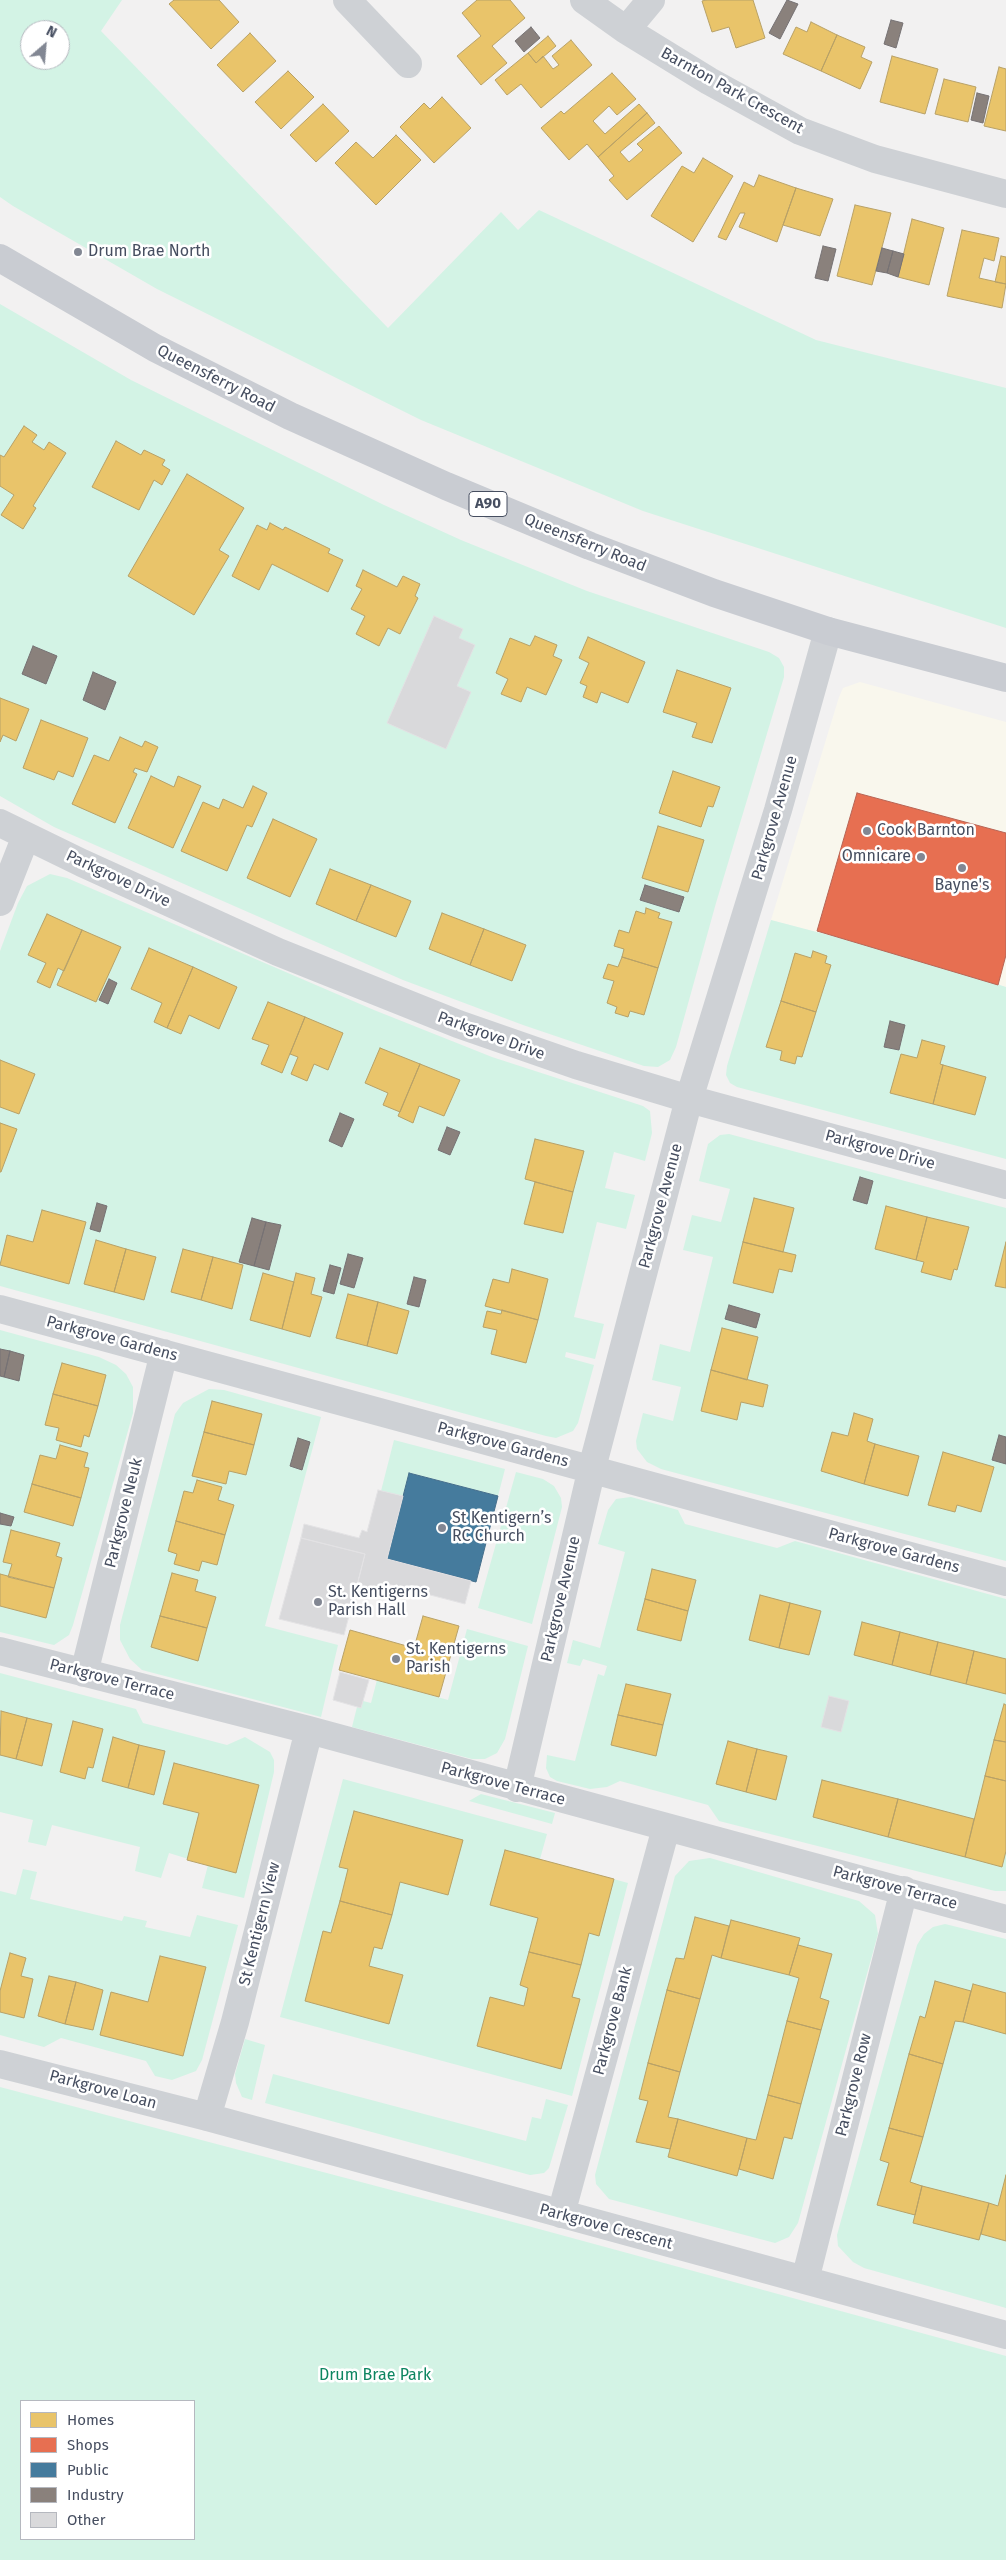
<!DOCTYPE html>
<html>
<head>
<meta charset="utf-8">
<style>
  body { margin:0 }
  #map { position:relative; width:1006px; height:2560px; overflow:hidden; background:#f2f1f1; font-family:"Fira Sans",sans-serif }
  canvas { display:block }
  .legend { position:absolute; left:20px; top:2400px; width:175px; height:140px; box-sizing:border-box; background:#fff; border:1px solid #b5b8bf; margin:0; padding:6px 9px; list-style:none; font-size:15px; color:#464e60 }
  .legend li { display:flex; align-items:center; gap:10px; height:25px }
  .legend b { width:25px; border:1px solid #b5b8bf }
  .north { position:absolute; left:20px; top:20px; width:50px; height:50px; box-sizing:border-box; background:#fff; border:1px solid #b5b8bf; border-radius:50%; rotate:27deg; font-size:14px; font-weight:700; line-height:20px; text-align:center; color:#464e60 }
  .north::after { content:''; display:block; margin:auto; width:18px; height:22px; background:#828793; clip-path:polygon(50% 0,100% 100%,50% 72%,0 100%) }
</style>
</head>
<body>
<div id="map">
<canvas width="1006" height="2560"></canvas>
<ul class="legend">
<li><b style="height:14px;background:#e9c46a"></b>Homes</li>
<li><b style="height:14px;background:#e76f51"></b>Shops</li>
<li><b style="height:14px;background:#457b9d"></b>Public</li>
<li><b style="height:14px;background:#8a817c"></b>Industry</li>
<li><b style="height:14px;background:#d9d9db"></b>Other</li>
</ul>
<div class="north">N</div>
</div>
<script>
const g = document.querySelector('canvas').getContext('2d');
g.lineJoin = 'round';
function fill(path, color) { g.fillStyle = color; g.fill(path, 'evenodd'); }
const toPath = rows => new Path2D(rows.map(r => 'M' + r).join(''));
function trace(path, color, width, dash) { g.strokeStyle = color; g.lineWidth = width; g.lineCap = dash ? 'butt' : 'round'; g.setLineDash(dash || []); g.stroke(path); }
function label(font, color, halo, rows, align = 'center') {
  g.font = font + ' "Fira Sans",sans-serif'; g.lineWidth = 5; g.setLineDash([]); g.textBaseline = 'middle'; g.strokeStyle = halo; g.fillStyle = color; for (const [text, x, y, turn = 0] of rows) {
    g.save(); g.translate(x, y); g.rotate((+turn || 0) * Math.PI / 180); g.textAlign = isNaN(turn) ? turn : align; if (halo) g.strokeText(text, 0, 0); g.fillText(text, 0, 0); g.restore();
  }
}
fill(toPath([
  [860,682,1006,722,1006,987,908,956,771,920,839,697,843,688]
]), '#f9f7ed');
fill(toPath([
  [0,0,122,0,101,31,388,328,501,212,518,230,539,210,816,340,1006,388,1006,628,643,511,421,420,157,289,13,206,0,197],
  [30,30,60,30,60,60,30,60],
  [0,304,131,380,384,505,461,540,587,591,769,652,779,658,784,667,784,677,716,903,676,1047,670,1060,658,1067,644,1066,523,1025,403,980,54,827,0,796],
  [50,874,67,878,374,1010,492,1057,643,1106,650,1111,652,1133,645,1161,614,1152,605,1188,635,1195,626,1229,597,1222,574,1317,604,1324,595,1359,566,1352,565,1357,594,1365,578,1423,573,1431,556,1438,546,1436,0,1286,0,951,18,903,27,886],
  [771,920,908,956,1006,987,1006,1159,737,1087,730,1083,726,1075,727,1066],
  [729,1134,1006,1208,1006,1561,661,1469,647,1462,637,1449,636,1441,643,1413,673,1421,681,1387,652,1380,660,1344,690,1352,713,1257,683,1250,692,1215,721,1222,730,1189,699,1181,708,1144,720,1135],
  [0,1330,99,1357,116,1365,126,1374,133,1387,133,1413,73,1625,69,1635,54,1645,0,1632],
  [209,1389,224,1390,321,1417,265,1626,338,1645,321,1717,142,1670,130,1659,120,1640,120,1625,175,1414,183,1403],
  [394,1440,505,1469,498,1496,410,1473,403,1496,381,1491],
  [516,1472,543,1479,554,1486,561,1498,562,1507,532,1624,478,1608],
  [631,1497,678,1510,685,1524,777,1548,795,1541,1006,1599,1006,1891,995,1891,719,1821,708,1805,620,1781,607,1787,590,1789,557,1781,550,1777,546,1768,547,1755,575,1761,598,1674,604,1676,607,1666,583,1659,580,1666,567,1663,573,1640,600,1648,625,1552,598,1544,608,1510,616,1499],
  [467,1629,528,1646,505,1739,497,1753,485,1759,472,1759,352,1727,357,1707,361,1708,363,1701,371,1703,377,1680,448,1700],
  [0,1673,136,1709,143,1723,227,1745,245,1737,270,1752,274,1760,274,1772,244,1898,202,1888,208,1865,169,1853,161,1878,135,1871,140,1847,52,1825,46,1846,28,1842,33,1820,0,1812],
  [343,1779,547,1834,540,1859,628,1883,572,2096,280,2017],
  [481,1794,555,1813,552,1824,469,1801],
  [710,1858,859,1901,875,1915,878,1934,798,2223,789,2237,775,2243,609,2199,596,2184,595,2175,675,1876,689,1861],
  [23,1869,37,1872,30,1899,122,1921,124,1916,147,1921,145,1927,190,1937,197,1915,238,1925,202,2060,196,2071,172,2080,155,2076,146,2061,61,2038,44,2047,0,2035,0,1891,16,1895],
  [945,1924,1006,1939,1006,2308,864,2268,853,2262,838,2246,837,2235,917,1945,924,1934,933,1927],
  [245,2039,265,2045,252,2100,242,2097,236,2083,235,2074],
  [273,2074,526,2141,532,2117,541,2119,546,2099,568,2105,549,2168,544,2173,530,2175,265,2103],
  [0,2087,528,2226,1006,2356,1006,2560,0,2560],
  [194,2401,194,2539,21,2539,21,2401]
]), '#d3f3e5');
const homes = toPath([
  [174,0,219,0,239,22,211,49,169,4,174,0],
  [477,0,510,0,525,18,492,46,507,63,481,85,457,56,481,36,462,13,477,0],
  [706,0,753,0,765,38,736,48,729,27,712,32,702,1,706,0],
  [811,22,837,35,821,71,783,54,796,27,807,32,811,22],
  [250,33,276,61,243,92,217,65,250,33],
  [837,35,865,47,861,57,872,62,860,89,821,71,837,35],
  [548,36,556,46,536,63,528,53,548,36],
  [571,40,592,65,541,108,521,84,507,95,495,80,528,53,536,63,543,56,553,69,559,65,552,56,571,40],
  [892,56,938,69,925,114,880,102,892,56],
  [999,67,1006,69,1006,131,984,126,999,67],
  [288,71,314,97,281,129,255,102,288,71],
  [612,73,636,99,617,115,609,106,593,121,605,134,639,104,647,113,598,157,587,144,569,160,541,128,561,111,564,114,612,73],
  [944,79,976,87,968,122,935,114,944,79],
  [442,97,471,128,434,163,400,127,424,103,430,109,442,97],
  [323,104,349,131,316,162,290,135,323,104],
  [647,113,655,123,620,152,629,162,643,150,637,144,659,126,682,153,627,200,609,180,614,176,598,157,647,113],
  [396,135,421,160,376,205,335,163,356,142,373,158,396,135],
  [703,158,733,176,693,242,651,216,682,166,694,173,703,158],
  [759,175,796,188,777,242,739,227,745,213,740,213,726,240,718,237,744,182,754,187,759,175],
  [796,188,833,199,820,236,783,225,796,188],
  [855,205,891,213,872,285,837,276,855,205],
  [912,219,944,228,929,285,898,277,912,219],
  [962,230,999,238,994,261,984,258,979,278,1006,284,1002,308,947,296,962,230],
  [1001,256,1006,257,1006,284,995,282,1001,256],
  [24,426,37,435,32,442,44,450,49,442,66,453,33,506,36,508,23,529,1,515,14,495,0,486,0,455,4,457,24,426],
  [116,441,141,455,144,450,165,460,162,465,170,470,162,485,154,480,139,510,92,487,116,441],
  [187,474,244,508,219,550,229,556,194,615,128,576,187,474],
  [270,523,283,530,285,527,330,549,328,553,343,560,328,592,272,564,259,590,232,576,257,525,267,530,270,523],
  [363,570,397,587,403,576,420,584,415,596,418,598,400,634,388,628,379,646,356,634,365,616,351,609,362,589,356,586,363,570],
  [535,636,557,645,553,656,562,660,546,695,527,687,521,702,501,694,508,679,496,673,510,638,530,646,535,636],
  [588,637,645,662,628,703,601,692,597,703,583,697,587,686,580,683,589,663,579,658,588,637],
  [677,670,731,688,712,743,692,737,697,723,663,712,677,670],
  [0,698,29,709,16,741,3,735,0,742,0,698],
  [41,720,88,738,73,777,58,771,54,780,23,768,41,720],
  [120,737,142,747,145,741,158,747,147,772,135,768,133,772,137,774,115,823,72,804,94,755,109,761,120,737],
  [673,771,720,787,713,807,708,806,701,827,659,813,673,771],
  [151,776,174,787,178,776,201,786,173,848,128,828,151,776],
  [253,786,267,793,252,827,247,825,227,871,181,851,203,802,219,809,223,799,243,808,253,786],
  [273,819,317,839,290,897,247,878,273,819],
  [658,826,704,840,688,892,642,878,658,826],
  [330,869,371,885,356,921,316,904,330,869],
  [371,885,411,901,396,937,356,921,371,885],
  [646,908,660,913,658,918,672,922,658,968,622,957,624,949,614,946,619,930,629,933,636,911,645,914,646,908],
  [442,913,484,929,470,965,429,949,442,913],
  [47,914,82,930,64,971,58,968,50,988,37,982,46,963,28,955,47,914],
  [484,929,526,945,512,981,470,965,484,929],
  [82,930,121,947,96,1002,57,985,82,930],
  [149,948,193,967,167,1028,154,1022,162,1003,131,989,149,948],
  [813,951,827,956,825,963,831,965,816,1012,781,1001,795,953,811,958,813,951],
  [622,957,658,968,644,1015,630,1011,628,1017,615,1013,617,1007,607,1003,614,981,603,978,608,964,618,967,622,957],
  [193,967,237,987,219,1029,189,1015,181,1034,167,1028,193,967],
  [781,1001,816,1012,802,1057,797,1056,795,1064,780,1060,782,1051,766,1047,781,1001],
  [268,1002,305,1017,282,1073,261,1064,269,1045,252,1039,268,1002],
  [305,1017,343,1033,328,1070,314,1064,307,1081,291,1074,298,1057,290,1054,305,1017],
  [922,1040,945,1046,940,1064,943,1065,933,1104,890,1093,901,1054,917,1058,922,1040],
  [380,1048,420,1064,400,1112,383,1105,388,1093,365,1083,380,1048],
  [0,1060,35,1074,19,1114,0,1107,0,1060],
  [420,1064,460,1080,444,1116,419,1106,413,1123,398,1116,420,1064],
  [943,1065,986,1077,975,1115,933,1104,943,1065],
  [0,1123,17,1129,1,1172,0,1172,0,1123],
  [535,1139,584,1151,573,1192,525,1179,535,1139],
  [535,1182,573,1192,563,1233,524,1224,535,1182],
  [754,1198,794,1208,783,1252,743,1242,754,1198],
  [886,1206,927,1217,916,1260,875,1249,886,1206],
  [42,1210,86,1222,69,1284,0,1265,7,1235,33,1242,42,1210],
  [927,1217,969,1227,957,1270,954,1269,951,1280,921,1272,924,1262,916,1260,927,1217],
  [96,1240,126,1249,114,1292,84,1284,96,1240],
  [743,1242,796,1255,792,1272,779,1269,773,1293,733,1283,743,1242],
  [1006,1242,1006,1288,995,1286,1006,1242],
  [126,1249,156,1257,144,1300,114,1292,126,1249],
  [183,1249,213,1257,201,1300,171,1292,183,1249],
  [213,1257,243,1265,232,1309,201,1300,213,1257],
  [512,1269,548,1279,538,1320,485,1306,493,1279,509,1283,512,1269],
  [263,1273,294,1282,282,1329,250,1320,263,1273],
  [296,1273,315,1278,311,1294,322,1297,310,1337,282,1329,296,1273],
  [348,1294,378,1302,367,1346,336,1338,348,1294],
  [378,1302,409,1311,397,1354,367,1346,378,1302],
  [502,1310,538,1320,526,1363,491,1354,497,1330,483,1327,487,1311,501,1314,502,1310],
  [722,1328,758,1337,747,1380,711,1370,722,1328],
  [62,1363,106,1375,98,1406,53,1394,62,1363],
  [711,1370,768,1385,763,1407,741,1402,737,1420,701,1411,711,1370],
  [53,1394,98,1406,89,1437,84,1435,81,1447,56,1440,59,1428,45,1425,53,1394],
  [212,1401,262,1414,254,1445,204,1432,212,1401],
  [854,1413,873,1419,867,1441,875,1444,864,1484,821,1471,832,1432,848,1436,854,1413],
  [204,1432,254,1445,246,1475,229,1471,226,1484,192,1476,204,1432],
  [875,1444,919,1456,908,1496,864,1484,875,1444],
  [60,1445,88,1453,84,1467,89,1468,81,1498,32,1484,40,1455,56,1459,60,1445],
  [943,1452,994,1467,981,1512,957,1505,955,1512,928,1505,943,1452],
  [197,1480,222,1487,218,1500,234,1505,225,1535,176,1521,184,1491,193,1493,197,1480],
  [32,1484,81,1498,73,1526,24,1512,32,1484],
  [176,1521,225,1535,217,1565,202,1561,199,1571,174,1564,177,1554,168,1551,176,1521],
  [11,1530,60,1543,56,1556,62,1558,54,1588,8,1577,12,1564,3,1562,11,1530],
  [652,1569,696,1580,688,1611,645,1599,652,1569],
  [172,1573,198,1580,195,1591,216,1597,207,1628,160,1616,172,1573],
  [0,1574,54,1588,46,1618,0,1606,0,1574],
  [760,1595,790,1603,779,1648,749,1640,760,1595],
  [645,1599,688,1611,681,1641,637,1630,645,1599],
  [790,1603,821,1611,809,1655,779,1648,790,1603],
  [160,1616,207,1628,198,1661,151,1647,160,1616],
  [423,1616,459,1626,439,1697,339,1670,350,1630,414,1648,423,1616],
  [862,1622,900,1632,892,1665,854,1655,862,1622],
  [900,1632,938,1642,930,1675,892,1665,900,1632],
  [938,1642,974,1651,966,1684,930,1675,938,1642],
  [974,1651,1006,1659,1006,1694,966,1684,974,1651],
  [626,1684,671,1694,663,1725,618,1715,626,1684],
  [1004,1704,1006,1705,1006,1742,994,1740,1004,1704],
  [1,1711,27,1718,16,1759,0,1755,1,1711],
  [618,1715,663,1725,656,1756,611,1745,618,1715],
  [27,1718,52,1724,42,1766,16,1759,27,1718],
  [73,1721,103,1729,93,1768,88,1767,85,1779,60,1772,73,1721],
  [113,1737,139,1745,128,1788,102,1781,113,1737],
  [994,1740,1006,1742,1006,1781,985,1776,994,1740],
  [728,1741,757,1749,746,1792,716,1784,728,1741],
  [139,1745,165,1751,154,1795,128,1788,139,1745],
  [757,1749,787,1756,776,1800,746,1792,757,1749],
  [174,1763,259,1785,236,1873,187,1860,199,1813,163,1804,174,1763],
  [985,1776,1006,1781,1006,1851,1002,1867,965,1857,985,1776],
  [822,1780,898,1799,888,1837,813,1817,822,1780],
  [898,1799,974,1819,965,1857,888,1837,898,1799],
  [354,1811,463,1840,448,1895,400,1882,392,1915,340,1901,348,1869,339,1867,354,1811],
  [505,1850,614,1879,599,1936,589,1933,581,1965,529,1952,538,1918,490,1905,505,1850],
  [340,1901,392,1915,382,1949,374,1947,369,1966,403,1975,389,2024,305,2001,323,1931,331,1933,340,1901],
  [695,1917,729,1926,721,1958,712,1955,700,1999,667,1990,676,1958,684,1959,695,1917],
  [731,1920,800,1938,789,1975,721,1958,731,1920],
  [798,1945,832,1954,820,1998,829,2001,821,2030,787,2021,799,1978,789,1975,798,1945],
  [529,1952,581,1965,572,1997,580,1999,561,2069,477,2046,490,1997,524,2006,528,1988,520,1985,529,1952],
  [10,1953,26,1958,21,1976,33,1979,24,2018,0,2012,0,1991,10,1953],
  [160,1956,206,1967,183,2056,100,2035,111,1992,148,2002,160,1956],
  [49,1976,76,1982,65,2024,38,2016,49,1976],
  [935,1981,971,1991,963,2022,955,2021,943,2064,909,2054,920,2016,925,2018,935,1981],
  [76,1982,103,1990,93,2030,65,2024,76,1982],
  [973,1984,1006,1993,1006,2034,963,2022,973,1984],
  [667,1990,700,1999,680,2072,648,2063,667,1990],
  [787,2021,821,2030,801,2104,768,2095,787,2021],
  [909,2054,943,2064,923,2137,889,2128,909,2054],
  [648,2063,680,2072,668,2117,678,2119,670,2149,636,2142,648,2101,639,2099,648,2063],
  [768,2095,801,2104,792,2139,784,2137,773,2179,739,2169,747,2138,756,2140,768,2095],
  [678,2119,747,2138,737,2176,668,2157,678,2119],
  [889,2128,923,2137,910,2182,922,2186,915,2215,877,2205,889,2163,880,2160,889,2128],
  [1006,2175,1006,2241,981,2234,989,2203,998,2206,1006,2175],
  [922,2186,989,2203,979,2240,913,2223,922,2186]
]);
fill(homes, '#e9c46a');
trace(homes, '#b8a167', 1);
const shops = toPath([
  [857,793,1006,833,1006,955,998,985,817,931,857,793]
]);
fill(shops, '#e76f51');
trace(shops, '#b76556', 1);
const public = toPath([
  [409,1473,498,1496,476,1582,387,1559,409,1473]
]);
fill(public, '#457b9d');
trace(public, '#456e8b', 1);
const industry = toPath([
  [787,0,798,4,780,39,769,33,787,0],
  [891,20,903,23,896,48,884,44,891,20],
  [531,27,540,38,524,52,515,41,531,27],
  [977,93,989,96,983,123,971,120,977,93],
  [823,246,836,249,828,281,815,278,823,246],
  [882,248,893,251,887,273,876,271,882,248],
  [893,251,904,254,898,277,887,273,893,251],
  [33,646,57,656,46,684,22,674,33,646],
  [93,672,116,682,105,710,83,700,93,672],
  [645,885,684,897,679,912,640,900,645,885],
  [109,979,117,983,108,1004,99,1000,109,979],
  [890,1021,905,1025,899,1050,884,1047,890,1021],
  [340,1113,354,1119,342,1147,329,1141,340,1113],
  [447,1127,460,1132,450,1155,438,1150,447,1127],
  [860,1177,873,1181,867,1204,853,1200,860,1177],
  [97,1203,107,1206,100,1232,90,1229,97,1203],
  [252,1218,266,1222,254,1266,239,1262,252,1218],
  [266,1222,281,1225,269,1270,254,1266,266,1222],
  [348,1254,363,1258,354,1288,340,1284,348,1254],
  [330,1265,341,1268,334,1294,323,1291,330,1265],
  [414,1277,426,1280,419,1307,407,1304,414,1277],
  [729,1305,760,1314,756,1328,725,1319,729,1305],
  [0,1349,10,1351,4,1377,0,1376,0,1349],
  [10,1351,24,1355,19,1381,4,1377,10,1351],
  [999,1435,1006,1437,1006,1464,992,1460,999,1435],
  [298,1438,310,1442,302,1470,290,1466,298,1438],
  [0,1513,14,1517,11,1526,0,1524,0,1513]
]);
fill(industry, '#8a817c');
trace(industry, '#767274', 1);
const building = toPath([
  [434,616,463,629,459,638,475,645,457,686,471,692,446,749,387,723,434,616],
  [378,1490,403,1496,387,1559,471,1581,465,1604,388,1584,386,1593,357,1586,365,1554,301,1538,304,1524,359,1538,362,1530,367,1532,378,1490],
  [301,1538,365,1554,344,1635,279,1619,301,1538],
  [340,1672,369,1680,361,1708,333,1700,340,1672],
  [829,1696,849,1701,841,1732,821,1727,829,1696]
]);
fill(building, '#d9d9db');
trace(building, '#e3e2e4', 1);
trace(toPath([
  [347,0,408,64],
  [584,0,626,30,709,81,800,131,875,159,1006,194],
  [626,30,651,0],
  [0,823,82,863,278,952,458,1024,576,1065,689,1099,1006,1185],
  [0,902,26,836],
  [0,1309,1006,1582],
  [0,1651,309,1730,1006,1919],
  [84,1673,164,1353],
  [517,1788,592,1468,689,1099,778,810,828,631],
  [0,2064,207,2117,1006,2335],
  [207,2117,235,2022,309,1730],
  [561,2214,666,1828],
  [805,2280,904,1890]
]), '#ced1d5', 28);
trace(toPath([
  [0,258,155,348,290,416,446,486,590,546,714,593,828,631,1006,678]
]), '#c9ccd2', 28);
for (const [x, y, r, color] of [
  [78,252,5,"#828793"],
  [867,831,5,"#828793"],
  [921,857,5,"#828793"],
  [962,868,5,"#828793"],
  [442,1528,5,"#828793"],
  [318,1602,5,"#828793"],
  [396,1659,5,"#828793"]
]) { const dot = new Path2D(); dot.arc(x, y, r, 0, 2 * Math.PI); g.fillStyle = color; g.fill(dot); trace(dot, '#fff', 2); }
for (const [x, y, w] of [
  [488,504,38]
]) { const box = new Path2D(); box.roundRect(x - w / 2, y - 12.5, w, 25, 4); g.fillStyle = '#fff'; g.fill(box); trace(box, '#464e60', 1); }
label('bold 15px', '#464e60', null, [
  ["A90",488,504]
]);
label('16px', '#464e60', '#fff', [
  ["Barnton Park Crescent",732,91,29],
  ["Queensferry Road",216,379,27],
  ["Queensferry Road",585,543,22],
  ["Parkgrove Avenue",775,818,-74],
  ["Parkgrove Drive",118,879,25],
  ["Parkgrove Drive",491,1036,20],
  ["Parkgrove Drive",880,1150,15],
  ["Parkgrove Avenue",661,1206,-75],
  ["Parkgrove Gardens",112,1339,15],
  ["Parkgrove Gardens",503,1445,15],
  ["Parkgrove Neuk",124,1513,-76],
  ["Parkgrove Gardens",894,1551,15],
  ["Parkgrove Avenue",561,1599,-77],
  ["Parkgrove Terrace",112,1680,14],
  ["Parkgrove Terrace",503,1784,15],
  ["Parkgrove Terrace",895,1888,15],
  ["St Kentigern View",260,1924,-76],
  ["Parkgrove Bank",613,2021,-75],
  ["Parkgrove Row",854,2085,-76],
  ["Parkgrove Loan",103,2090,15],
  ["Parkgrove Crescent",606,2227,15]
]);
label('16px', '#464e60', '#fff', [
  ["Drum Brae North",88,252],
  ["Cook Barnton",877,831],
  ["Omnicare",911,857,"right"],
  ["Bayne's",962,886,"center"],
  ["St Kentigern’s",452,1519],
  ["RC Church",452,1537],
  ["St. Kentigerns",328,1593],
  ["Parish Hall",328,1611],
  ["St. Kentigerns",406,1650],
  ["Parish",406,1668]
], 'left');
label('16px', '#0d8561', '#fff', [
  ["Drum Brae Park",375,2376]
]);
</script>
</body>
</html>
